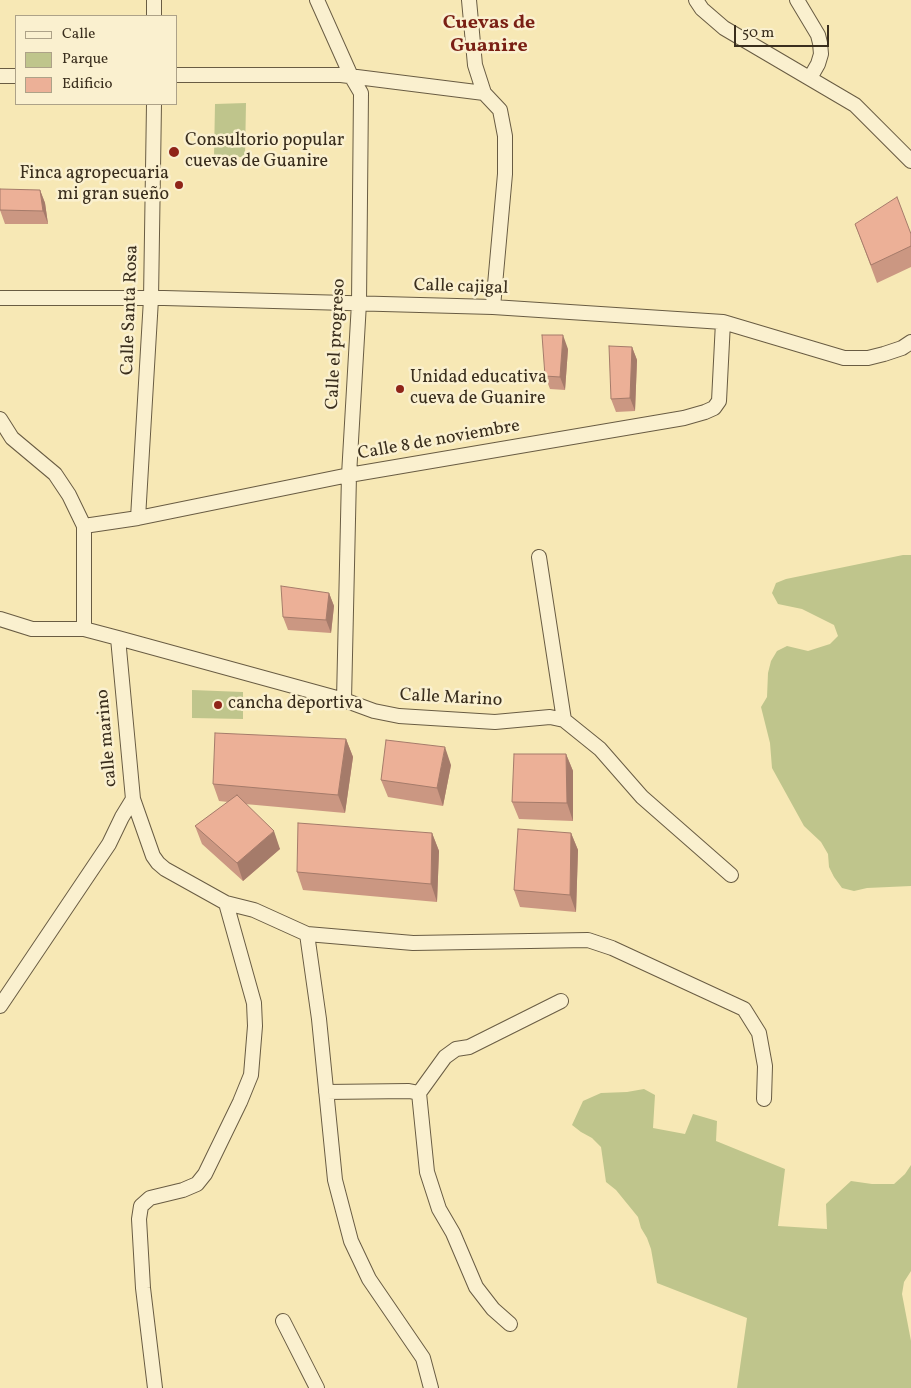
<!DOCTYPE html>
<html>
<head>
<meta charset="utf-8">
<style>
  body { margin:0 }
  #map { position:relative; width:911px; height:1388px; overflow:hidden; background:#f7e8b5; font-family:Vollkorn,serif }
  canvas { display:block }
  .legend { position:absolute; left:15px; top:15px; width:162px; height:90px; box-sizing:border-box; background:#faf0cf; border:1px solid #ada288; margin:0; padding:6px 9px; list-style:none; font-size:15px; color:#3a2e1d }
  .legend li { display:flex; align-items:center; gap:10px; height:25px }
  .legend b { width:25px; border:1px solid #ada288 }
  .scale { position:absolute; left:734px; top:25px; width:95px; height:22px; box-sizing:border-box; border:2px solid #3a2e1d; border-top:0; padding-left:6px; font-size:15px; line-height:18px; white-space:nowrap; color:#3a2e1d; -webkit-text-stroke:4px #faf0cf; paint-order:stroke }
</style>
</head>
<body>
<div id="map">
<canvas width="911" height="1388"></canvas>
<ul class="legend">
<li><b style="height:6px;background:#faf0cf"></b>Calle</li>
<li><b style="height:14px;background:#bfc58c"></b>Parque</li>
<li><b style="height:14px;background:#ecb097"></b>Edificio</li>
</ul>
<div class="scale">50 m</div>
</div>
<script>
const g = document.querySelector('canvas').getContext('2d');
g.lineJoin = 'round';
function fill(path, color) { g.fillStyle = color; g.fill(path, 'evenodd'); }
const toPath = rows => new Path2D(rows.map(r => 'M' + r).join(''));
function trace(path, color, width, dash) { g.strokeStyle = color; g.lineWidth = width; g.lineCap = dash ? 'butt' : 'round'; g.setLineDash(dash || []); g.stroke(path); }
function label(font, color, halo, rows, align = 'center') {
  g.font = font + ' Vollkorn,serif'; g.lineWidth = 5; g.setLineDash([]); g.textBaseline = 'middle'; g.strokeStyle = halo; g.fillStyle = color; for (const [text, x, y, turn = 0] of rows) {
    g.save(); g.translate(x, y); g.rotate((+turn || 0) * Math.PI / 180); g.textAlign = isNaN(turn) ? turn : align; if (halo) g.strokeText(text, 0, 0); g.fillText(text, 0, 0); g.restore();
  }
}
fill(toPath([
  [246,103,245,157,214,157,215,104],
  [903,555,911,555,911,886,867,888,854,891,842,888,834,877,829,867,828,854,821,842,804,826,772,768,770,743,761,707,767,697,768,673,771,661,777,651,787,646,808,651,830,644,838,636,834,625,802,609,778,604,772,593,776,583,786,579],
  [192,690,243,692,243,719,192,718],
  [644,1089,655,1095,653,1128,685,1134,693,1114,717,1121,716,1141,785,1169,778,1226,827,1229,826,1204,851,1181,872,1184,894,1184,905,1174,911,1165,911,1271,904,1282,902,1294,911,1341,911,1388,737,1388,747,1318,657,1283,651,1249,647,1238,641,1228,638,1217,616,1190,606,1182,601,1147,592,1138,581,1132,572,1125,583,1101,601,1093,627,1092]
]), '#bfc58c');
const minor = toPath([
  [154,0,154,16],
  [317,0,351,76,361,93,359,303,349,475,344,700],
  [469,0,475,65,484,93,500,110,505,136,505,174,493,307],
  [696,0,702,9,724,28,855,105,911,161],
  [797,0,818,35,820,43,821,54,818,64,810,78],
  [176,75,341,75,484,93],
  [0,76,16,76],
  [0,298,164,298,493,307,723,322,844,358,868,358,884,354,902,348,911,342],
  [0,419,12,438,55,474,69,495,84,526,84,629],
  [138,518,151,299,154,104],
  [84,526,138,518,349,475,684,418,705,412,714,408,719,401,723,322],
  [539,557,564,720],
  [0,619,32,629,84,629,118,638,133,799,122,817,109,844,0,1006],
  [118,638,344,700,374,711,399,716,495,722,550,717,564,720,600,749,642,797,731,875],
  [133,799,153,856,158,863,165,869,226,903,254,910,307,934,413,943,588,940,612,948,744,1009,759,1033,765,1066,764,1099],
  [307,934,319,1019,335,1180,351,1241,369,1279,423,1358,431,1388],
  [326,1092,409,1091,419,1093,427,1172,439,1209,453,1233,476,1287,493,1309,510,1324],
  [419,1093,445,1057,456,1049,469,1047,561,1001],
  [283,1321,317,1388],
  [155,1388,143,1288,139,1219,141,1206,150,1198,183,1190,197,1184,205,1174,240,1102,251,1075,255,1026,254,1003,226,903]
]);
trace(minor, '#695c43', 16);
trace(minor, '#faf0cf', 14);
fill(toPath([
  [40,190,45,203,48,224,5,224,0,210],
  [855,224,911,234,911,267,877,283],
  [632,347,637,360,635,411,616,412,611,399],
  [568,349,565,390,550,389,545,376],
  [329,593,334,606,331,633,288,630,283,617],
  [346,739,353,757,345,813,245,804,280,849,243,881,202,844,195,826,228,802,219,801,213,784],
  [566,754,573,771,573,821,519,819,512,802],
  [451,765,443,806,388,797,381,780],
  [432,833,439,851,437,902,303,890,297,872],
  [571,833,578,850,576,912,520,907,514,890]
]), '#cb9782');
fill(toPath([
  [40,190,45,203,48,224,43,211],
  [563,335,568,349,565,390,560,377],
  [632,347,637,360,635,411,630,398],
  [329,593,334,606,331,633,326,620],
  [346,739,353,757,345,813,338,795],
  [445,747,451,765,443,806,437,788],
  [566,754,573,771,573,821,567,803],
  [274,831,280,849,243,881,237,863],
  [432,833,439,851,437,902,431,884],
  [571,833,578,850,576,912,570,895]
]), '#a57b6a');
const building = toPath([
  [0,189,40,190,43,211,0,210,0,189],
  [897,197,911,234,911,246,871,265,855,224,897,197],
  [542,335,563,335,560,377,545,376,542,335],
  [609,346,632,347,630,398,611,399,609,346],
  [281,586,329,593,326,620,283,617,281,586],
  [215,733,346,739,338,795,213,784,215,733],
  [386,740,445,747,437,788,381,780,386,740],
  [514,754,566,754,567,803,512,802,514,754],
  [237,795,274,831,237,863,195,826,237,795],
  [298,823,432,833,431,884,297,872,298,823],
  [518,829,571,833,570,895,514,890,518,829]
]);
fill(building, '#ecb097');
trace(building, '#a57b6a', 1);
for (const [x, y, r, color] of [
  [174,152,6,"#8f2418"],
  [179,185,5,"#8f2418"],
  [400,389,5,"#8f2418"],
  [218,705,5,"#8f2418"]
]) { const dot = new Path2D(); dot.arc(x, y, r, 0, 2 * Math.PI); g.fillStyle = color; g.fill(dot); trace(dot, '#faf0cf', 2); }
label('18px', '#3a2e1d', '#faf0cf', [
  ["Consultorio popular",185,142],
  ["cuevas de Guanire",185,163],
  ["Finca agropecuaria",169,175,"right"],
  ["mi gran sueño",169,196,"right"],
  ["Unidad educativa",410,379],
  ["cueva de Guanire",410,400],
  ["cancha deportiva",228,705]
], 'left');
label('18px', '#3a2e1d', '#faf0cf', [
  ["Calle cajigal",461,288,2],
  ["Calle Santa Rosa",131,310,-88],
  ["Calle el progreso",337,344,-87],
  ["Calle 8 de noviembre",439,441,-10],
  ["Calle Marino",451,699,3],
  ["calle marino",108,738,-95]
]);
label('bold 20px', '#7a1f14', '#faf0cf', [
  ["Cuevas de",489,24],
  ["Guanire",489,47]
]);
</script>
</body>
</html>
